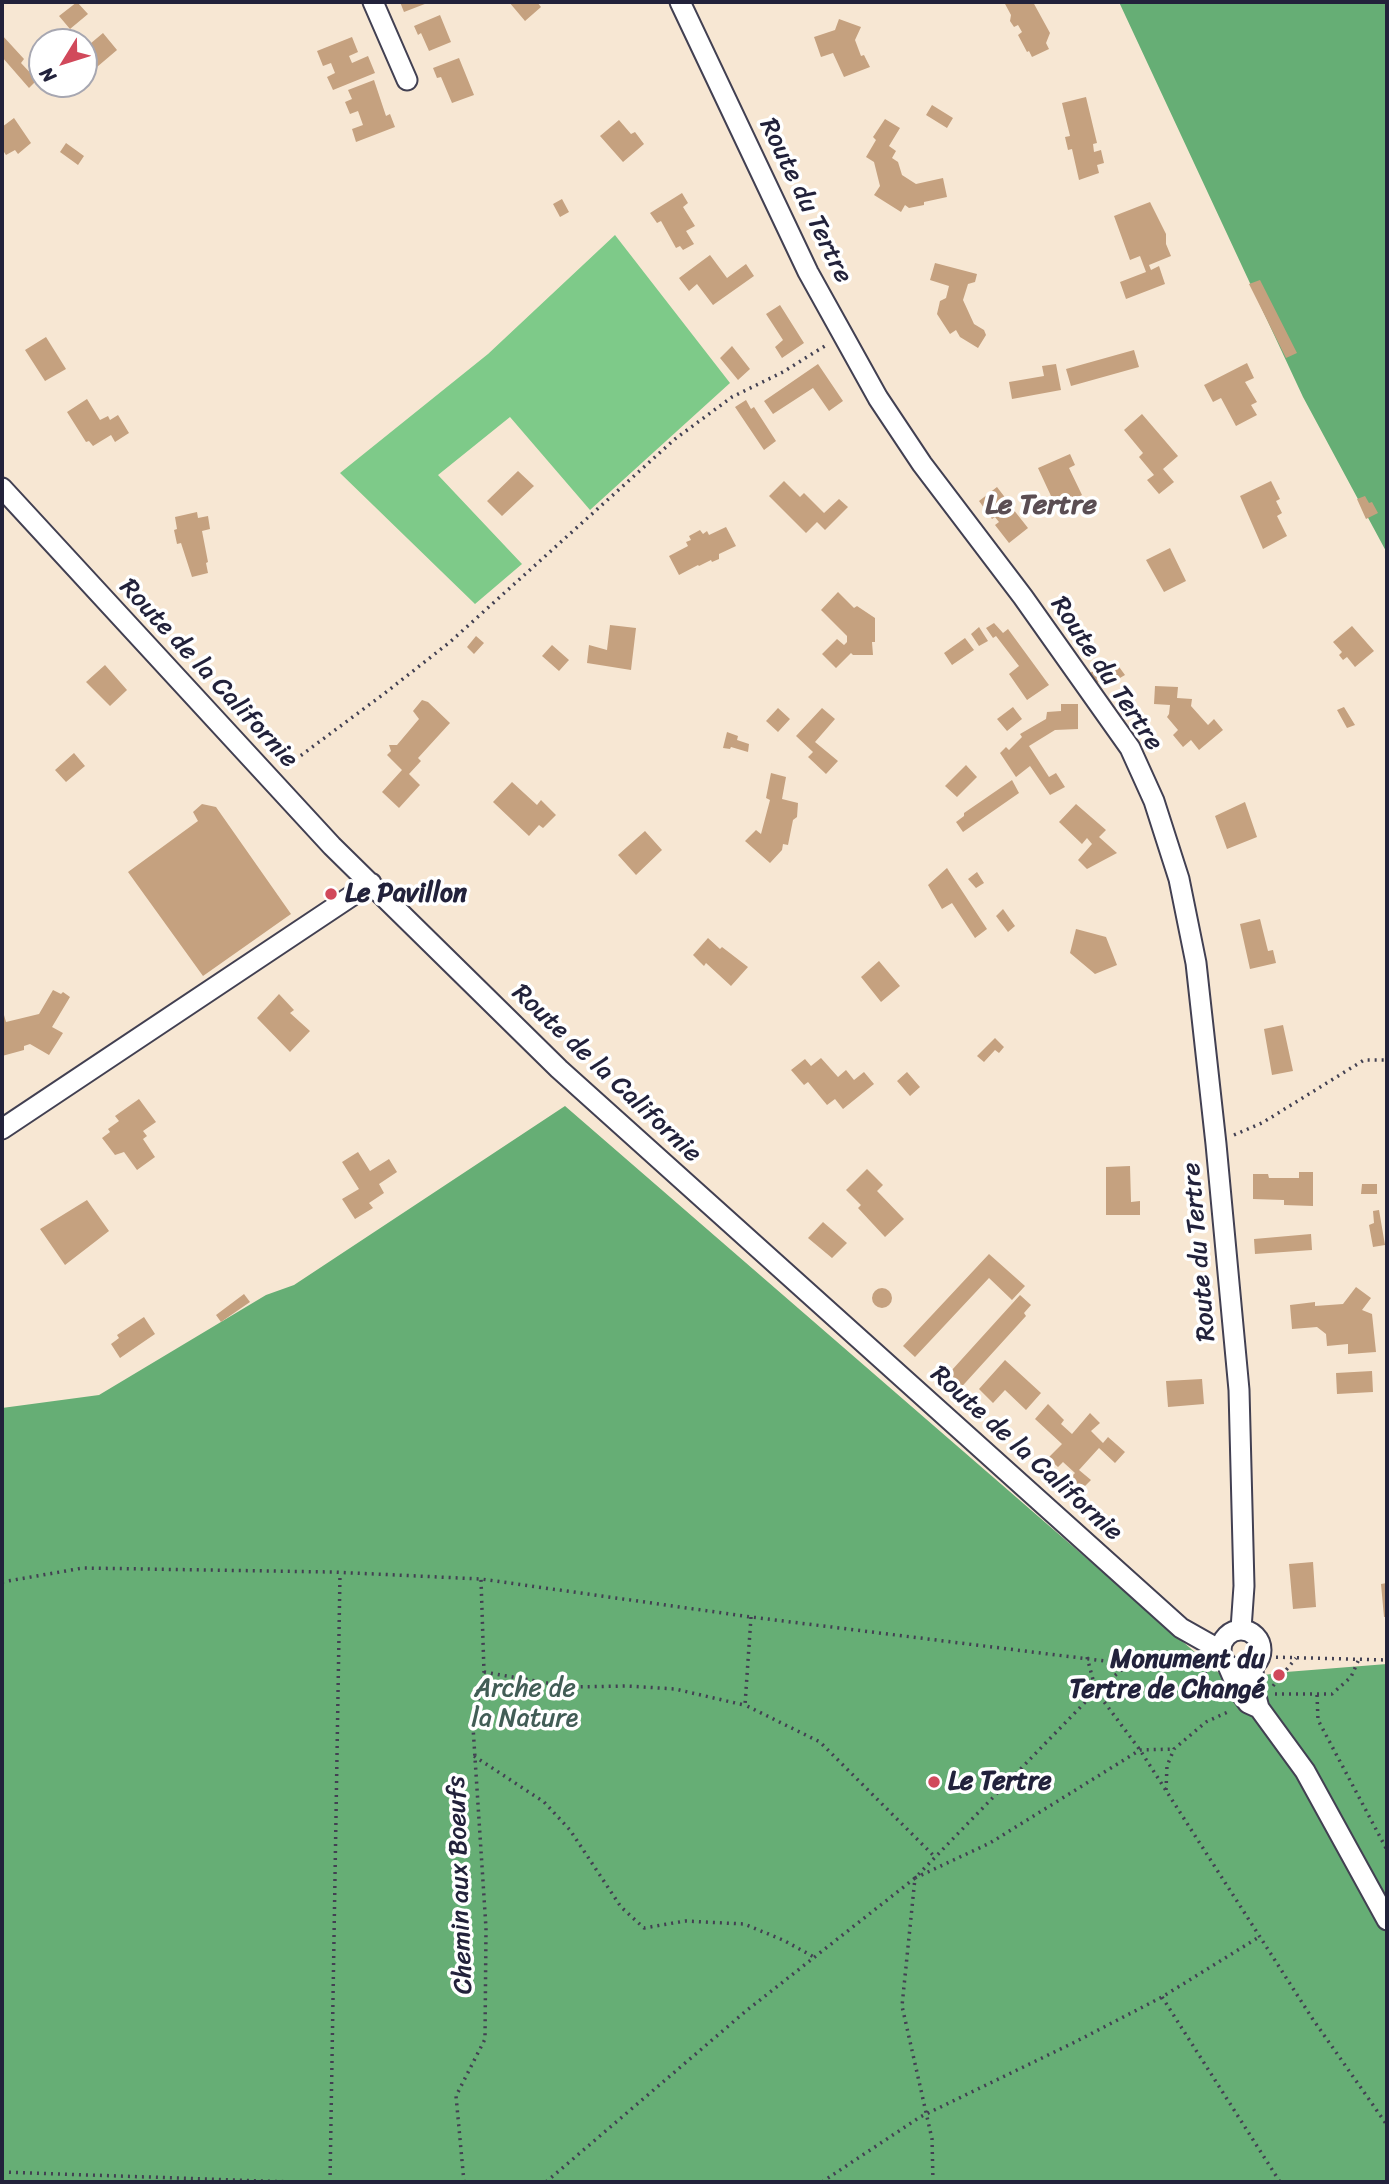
<!DOCTYPE html>
<html>
<head>
<meta charset="utf-8">
<style>
  body { margin:0 }
  #map { position:relative; width:1389px; height:2184px; overflow:hidden; background:#f7e7d3; font-family:Sriracha,sans-serif }
  canvas { display:block }
  .frame { position:absolute; inset:0; border:4px solid #22223b; pointer-events:none }
  .north { position:absolute; left:28px; top:28px; width:70px; height:70px; box-sizing:border-box; background:#fff; border:2px solid #a7a7b1; border-radius:50%; rotate:232deg; font-size:19px; font-weight:700; line-height:28px; text-align:center; color:#22223b }
  .north::after { content:''; display:block; margin:auto; width:24px; height:32px; background:#d1495b; clip-path:polygon(50% 0,100% 100%,50% 72%,0 100%) }
</style>
</head>
<body>
<div id="map">
<canvas width="1389" height="2184"></canvas>
<div class="frame"></div>
<div class="north">N</div>
</div>
<script>
const g = document.querySelector('canvas').getContext('2d');
g.lineJoin = 'round';
function fill(path, color) { g.fillStyle = color; g.fill(path, 'evenodd'); }
const toPath = rows => new Path2D(rows.map(r => 'M' + r).join(''));
function trace(path, color, width, dash) { g.strokeStyle = color; g.lineWidth = width; g.lineCap = dash ? 'butt' : 'round'; g.setLineDash(dash || []); g.stroke(path); }
function label(font, color, halo, rows, align = 'center') {
  g.font = font + ' Sriracha,sans-serif'; g.lineWidth = 7; g.setLineDash([]); g.textBaseline = 'middle'; g.strokeStyle = halo; g.fillStyle = color; for (const [text, x, y, turn = 0] of rows) {
    g.save(); g.translate(x, y); g.rotate((+turn || 0) * Math.PI / 180); g.textAlign = isNaN(turn) ? turn : align; if (halo) g.strokeText(text, 0, 0); g.fillText(text, 0, 0); g.restore();
  }
}
fill(toPath([
  [615,235,730,383,590,510,510,417,438,475,522,564,475,604,340,473,488,354]
]), '#7eca89');
fill(toPath([
  [1119,2,1387,2,1387,553,1303,397],
  [565,1106,1227,1680,1286,1672,1387,1664,1387,2182,2,2182,2,1408,99,1395,266,1295,294,1285]
]), '#66ae75');
fill(toPath([
  [77,2,88,14,70,29,59,16],
  [400,2,430,2,404,12],
  [509,2,537,2,541,7,525,21],
  [1004,2,1033,2,1050,33,1046,43,1049,49,1032,57,1029,51,1027,52,1018,35,1022,32,1018,25,1014,27,1010,21,1011,15],
  [440,15,451,42,429,51,421,33,418,35,414,26],
  [839,19,861,27,855,40,861,56,864,55,870,67,844,77,833,53,821,57,814,37,835,30],
  [103,33,117,50,84,78,84,49],
  [2,35,24,59,21,63,37,80,29,88,2,57],
  [352,37,358,52,349,56,352,63,368,56,375,73,333,90,327,77,335,73,331,63,323,66,317,51],
  [459,58,474,95,452,103,441,77,437,78,433,68],
  [374,80,386,116,390,114,395,127,356,142,352,129,363,125,358,111,350,114,345,102,352,99,348,90],
  [1086,97,1097,143,1093,144,1094,152,1101,150,1104,163,1097,165,1099,173,1079,180,1072,149,1068,150,1065,137,1070,136,1062,103],
  [932,105,953,118,947,128,926,115],
  [14,118,31,143,18,154,15,150,6,155,2,149,2,127],
  [885,119,900,128,889,146,896,151,892,158,898,162,902,175,916,184,943,178,947,197,924,202,924,205,909,208,905,205,901,212,874,195,880,186,874,162,866,157,876,140,873,137],
  [619,120,631,134,635,132,644,144,623,162,600,136],
  [66,143,84,156,78,165,60,152],
  [682,193,688,203,683,207,695,226,686,231,694,244,683,250,680,246,676,248,661,221,657,223,650,213],
  [562,199,569,212,560,217,553,204],
  [1150,202,1166,234,1166,244,1171,256,1149,265,1151,270,1159,266,1165,284,1126,299,1120,282,1146,272,1140,256,1130,260,1114,216],
  [710,255,727,278,746,264,754,276,713,305,697,284,689,291,679,278],
  [935,263,977,274,975,282,968,284,963,300,974,324,984,330,986,335,978,348,960,337,956,330,950,334,937,314,940,301,946,298,949,286,930,280],
  [1260,280,1297,353,1286,358,1249,284],
  [780,305,804,343,782,358,775,347,783,340,766,314],
  [46,337,66,369,45,381,25,350],
  [732,346,750,369,738,380,720,358],
  [1134,350,1139,367,1071,386,1066,369],
  [1247,363,1254,378,1245,382,1257,402,1251,405,1257,415,1236,426,1221,398,1213,402,1204,385],
  [818,364,843,401,829,411,813,388,773,414,764,401],
  [1056,364,1061,390,1012,399,1009,382,1044,376,1042,366],
  [87,399,100,420,108,416,110,420,118,415,129,433,115,442,111,435,93,446,89,441,86,442,67,412],
  [746,400,751,409,754,407,776,441,764,450,735,407],
  [1142,414,1178,456,1163,469,1174,482,1159,494,1147,480,1154,475,1139,457,1143,453,1124,430],
  [1070,454,1075,465,1069,468,1082,495,1066,503,1068,507,1058,511,1038,468],
  [518,471,534,486,502,516,487,501],
  [784,481,800,497,804,493,824,513,839,499,848,507,825,530,817,522,806,533,769,496],
  [1271,481,1280,499,1276,501,1282,513,1277,516,1287,536,1263,549,1240,496],
  [997,487,1010,504,1007,506,1011,511,1013,509,1028,528,1009,543,995,525,999,522,995,517,992,519,979,501],
  [1365,496,1369,503,1372,502,1378,513,1366,519,1357,499],
  [197,512,198,518,208,516,210,529,202,531,208,562,206,563,208,573,192,577,181,543,177,544,174,530,177,529,175,517],
  [726,527,736,546,719,554,719,559,712,562,711,560,699,566,698,565,679,575,669,556,688,546,686,542,691,540,689,536,700,530,703,534,707,531,709,535],
  [1170,548,1186,581,1164,592,1146,560],
  [838,592,854,608,857,606,875,618,875,642,872,642,873,655,853,655,851,653,836,668,822,654,837,639,844,645,847,642,847,636,821,610],
  [994,623,1003,633,1008,629,1049,685,1027,700,1009,674,1019,666,996,636,993,638,986,628],
  [610,625,636,628,631,670,587,663,589,645,607,650],
  [1352,626,1374,651,1355,667,1347,657,1343,660,1339,655,1342,652,1333,642],
  [979,627,988,641,979,646,971,634],
  [476,636,484,643,474,654,467,647],
  [965,638,974,650,952,665,944,653],
  [552,645,569,660,559,671,542,656],
  [1114,660,1125,675,1113,682,1109,676,1097,683,1090,673],
  [105,665,127,690,110,706,86,682],
  [1155,686,1178,687,1177,698,1192,699,1191,706,1208,725,1214,719,1223,730,1199,750,1191,740,1183,747,1173,735,1178,730,1167,717,1169,714,1170,705,1154,704],
  [422,700,428,702,450,723,418,758,421,761,409,774,420,785,399,808,382,792,402,770,387,755,391,751,389,745,397,745,419,719,413,711],
  [1061,704,1078,704,1078,729,1055,730,1029,746,1049,777,1056,773,1065,787,1050,795,1030,766,1016,777,1000,753,1006,747,1009,750,1022,737,1020,734,1046,719,1047,712,1061,711],
  [1013,707,1022,719,1007,731,997,719],
  [1344,707,1355,725,1347,728,1337,710],
  [778,708,790,719,778,732,766,721],
  [822,708,835,719,815,742,838,761,826,774,808,757,813,752,796,736],
  [727,732,738,736,737,740,749,744,748,752,731,747,730,749,723,748],
  [74,753,85,766,66,782,55,770],
  [966,765,977,777,957,797,945,786],
  [771,773,786,777,782,799,798,803,797,817,793,820,788,845,783,844,782,850,770,863,745,841,756,830,761,834,770,800,766,798],
  [1012,780,1019,793,963,832,956,822,964,816,964,813],
  [512,782,537,805,541,800,556,815,543,828,539,825,529,836,493,802],
  [1245,802,1257,837,1227,849,1215,816],
  [202,804,216,807,291,914,203,976,128,872,198,821,193,812],
  [1076,804,1106,830,1099,837,1117,853,1087,869,1078,860,1092,844,1087,838,1082,844,1059,822],
  [645,831,662,850,636,875,618,855],
  [947,868,987,929,975,938,952,903,942,909,928,885],
  [977,872,984,883,976,888,968,879],
  [1003,909,1015,926,1008,932,996,916],
  [1260,919,1268,951,1273,950,1276,963,1250,969,1240,924],
  [1076,929,1106,937,1117,965,1095,974,1070,953],
  [708,938,720,949,722,947,748,967,731,986,706,963,704,966,693,955],
  [879,961,900,986,881,1002,861,977],
  [53,990,61,994,63,992,70,997,52,1027,63,1033,49,1055,30,1044,24,1046,24,1050,2,1056,2,1016,4,1015,6,1022,39,1014],
  [279,994,294,1010,290,1013,310,1031,290,1052,257,1018],
  [1283,1025,1293,1071,1272,1075,1264,1029],
  [995,1038,1004,1047,999,1053,995,1050,984,1062,977,1056],
  [821,1058,838,1077,846,1070,854,1080,864,1072,874,1084,843,1109,835,1099,827,1105,808,1082,804,1085,791,1070,805,1059,811,1066],
  [907,1072,920,1087,910,1096,897,1081],
  [139,1099,156,1122,143,1131,147,1136,143,1139,155,1157,137,1170,124,1152,115,1155,102,1138,110,1132,108,1129,119,1121,115,1116],
  [358,1152,370,1171,389,1159,397,1172,379,1184,384,1193,369,1203,373,1208,355,1219,342,1199,359,1189,342,1162],
  [1130,1166,1131,1202,1140,1201,1140,1215,1106,1215,1106,1167],
  [867,1169,883,1185,877,1191,904,1219,885,1237,858,1208,861,1205,846,1190],
  [1299,1172,1313,1172,1313,1206,1284,1205,1284,1200,1253,1199,1253,1174,1268,1174,1269,1178,1299,1178],
  [1362,1184,1377,1184,1377,1194,1361,1194],
  [87,1200,109,1231,65,1265,40,1229],
  [1379,1210,1385,1245,1373,1247,1369,1225,1374,1223,1373,1211],
  [823,1222,847,1243,832,1258,808,1238],
  [1311,1234,1312,1250,1255,1254,1254,1239],
  [989,1254,1025,1286,1012,1300,989,1278,915,1357,903,1346],
  [1356,1287,1371,1298,1362,1310,1372,1314,1376,1352,1348,1354,1348,1344,1327,1346,1326,1334,1317,1327,1292,1329,1290,1305,1315,1302,1315,1306,1343,1304],
  '872 1298a10 10 0 1 1 20 0a10 10 0 1 1-20 0Z',
  [244,1294,250,1302,221,1322,216,1315],
  [1020,1295,1031,1305,1024,1313,1026,1316,956,1393,942,1381],
  [144,1317,155,1334,120,1358,111,1344,119,1338,117,1335],
  [1005,1360,1041,1393,1026,1410,1005,1390,993,1403,979,1389],
  [1372,1371,1373,1392,1337,1394,1336,1373],
  [1202,1379,1204,1404,1168,1407,1166,1381],
  [1048,1404,1064,1420,1061,1424,1072,1434,1090,1413,1100,1423,1091,1431,1103,1443,1108,1437,1125,1452,1115,1463,1099,1448,1079,1470,1091,1480,1082,1489,1070,1478,1075,1473,1063,1462,1058,1467,1048,1458,1062,1444,1035,1419],
  [1313,1562,1316,1607,1293,1609,1289,1564],
  [1387,1583,1387,1617,1384,1617,1381,1584]
]), '#c5a17f');
const minor = toPath([
  [373,2,407,80],
  [680,2,808,272,878,398,922,464,1023,597,1130,748,1154,801,1179,879,1196,963,1216,1144,1239,1390,1244,1586,1241,1629],
  [2,488,332,846,559,1069,1181,1628,1220,1650],
  [2,1129,371,883],
  '1221 1650a20 20 0 1 1 40 0a20 20 0 1 1-40 0Z',
  [1228,1666,1238,1689,1248,1703,1259,1708],
  [1253,1666,1254,1689,1259,1708,1305,1771,1387,1920]
]);
trace(minor, '#424052', 23);
trace(toPath([
  [284,768,385,693,450,642,675,439,732,397,783,372,828,344],
  [1234,1135,1262,1123,1364,1060,1387,1060],
  [2,1582,83,1568,332,1572,481,1579,751,1617,1129,1664,1197,1659],
  [751,1617,745,1705,820,1742,935,1857],
  [1087,1657,1096,1691,1140,1750,1312,2018,1387,2125],
  [1269,1657,1387,1660],
  [1187,1661,1211,1675],
  [484,1672,570,1687,627,1686,675,1689,744,1705],
  [1273,1686,1296,1658],
  [1275,1694,1332,1694,1351,1677,1359,1659],
  [1317,1695,1318,1720,1387,1850],
  [474,1756,544,1802,570,1830,621,1907,644,1928,685,1921,744,1924,783,1940,814,1957],
  [1166,1790,1167,1766,1174,1749,1206,1722,1230,1711],
  [1162,1997,1280,2182],
  [2,2172,293,2182],
  [330,2182,340,1573],
  [464,2182,456,2096,485,2039,486,1928,473,1727,484,1672,481,1579],
  [546,2182,746,2011,915,1878,1096,1691,1129,1664],
  [822,2182,920,2117,1075,2042,1162,1997,1259,1937],
  [933,2182,932,2139,902,2006,915,1878,990,1843,1140,1750,1174,1749]
]), '#424052', 3.5, [2, 5]);
trace(minor, '#fff', 19);
for (const [x, y, r, color] of [
  [331,894,7,"#d1495b"],
  [1279,1675,7,"#d1495b"],
  [934,1782,7,"#d1495b"]
]) { const dot = new Path2D(); dot.arc(x, y, r, 0, 2 * Math.PI); g.fillStyle = color; g.fill(dot); trace(dot, '#fff', 2.5); }
label('26px', '#22223b', '#fff', [
  ["Route du Tertre",805,201,64],
  ["Route de la Californie",208,674,47],
  ["Route du Tertre",1106,674,56],
  ["Route de la Californie",606,1074,43],
  ["Route du Tertre",1200,1252,-95],
  ["Route de la Californie",1026,1454,42],
  ["Chemin aux Boeufs",461,1885,-92]
]);
label('bold 26px', '#22223b', '#fff', [
  ["Le Pavillon",345,894],
  ["Monument du",1265,1660,"right"],
  ["Tertre de Changé",1265,1690,"right"],
  ["Le Tertre",948,1782]
], 'left');
label('26px', '#425d56', '#fff', [
  ["Arche de",525,1689],
  ["la Nature",525,1719]
]);
label('bold 28px', '#5b4e53', '#fff', [
  ["Le Tertre",1041,506]
]);
</script>
</body>
</html>
